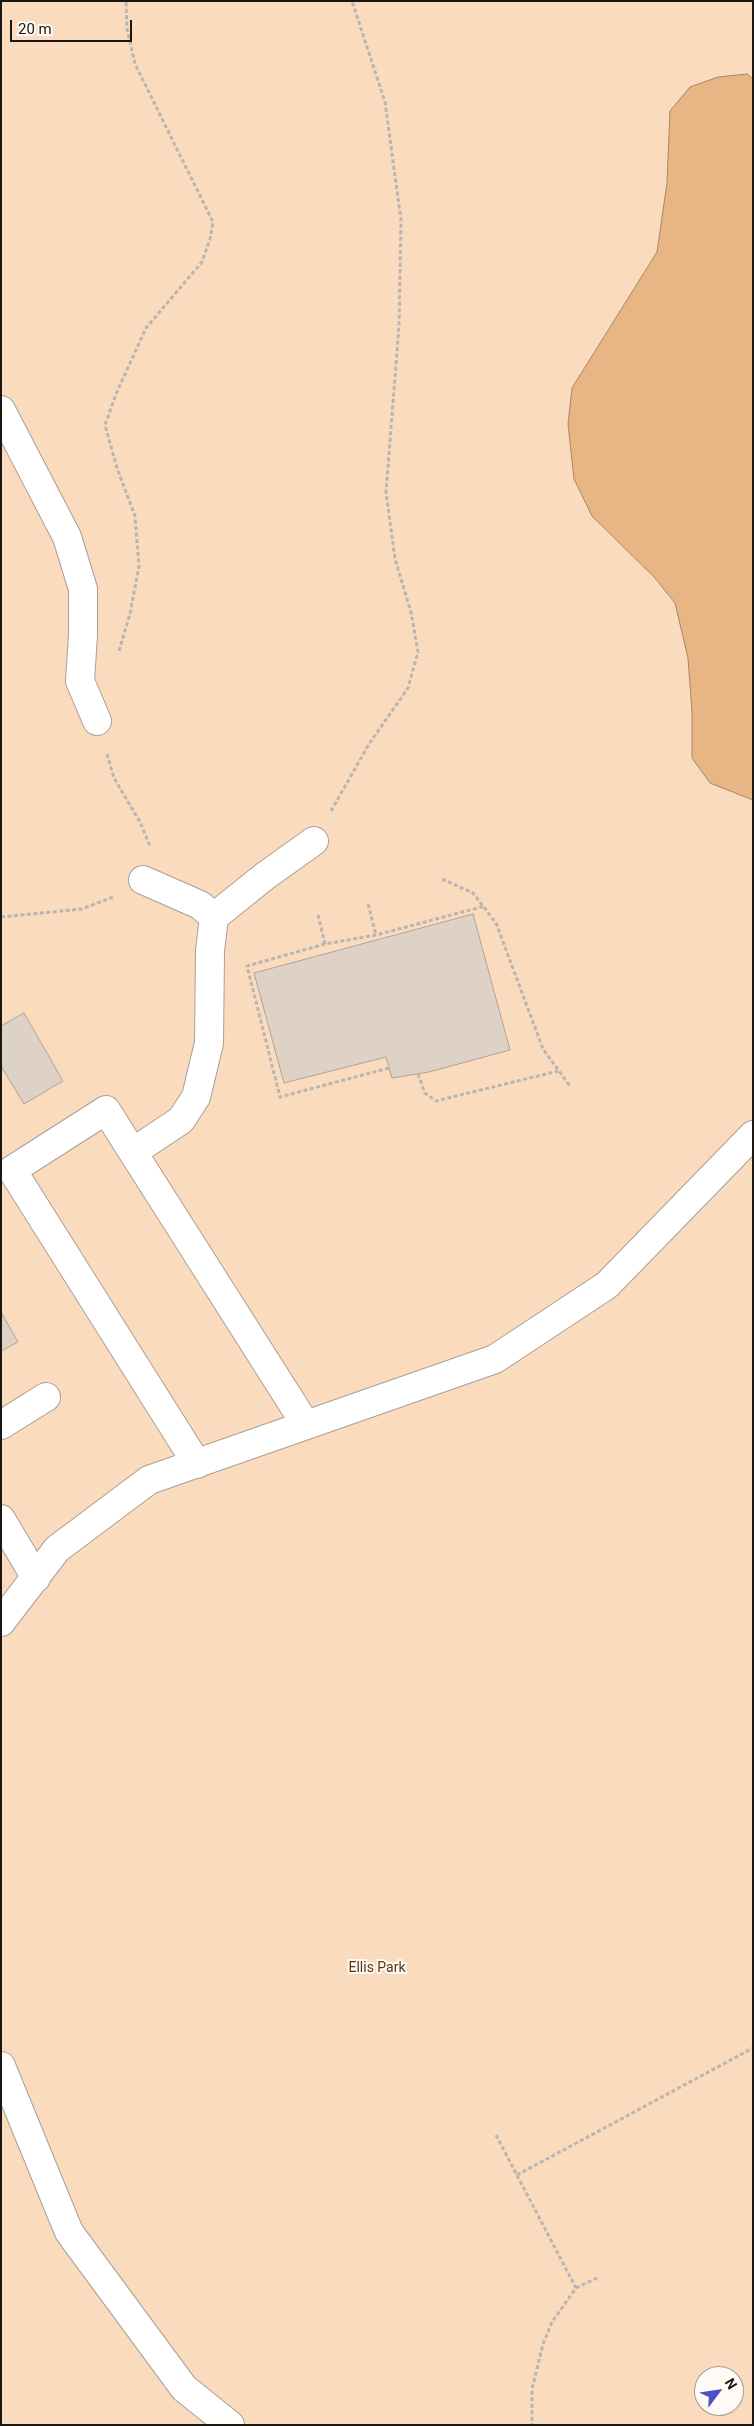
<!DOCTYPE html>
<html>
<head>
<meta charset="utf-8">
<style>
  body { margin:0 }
  #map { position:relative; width:754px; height:2426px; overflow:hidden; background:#fffaf5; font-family:Roboto,sans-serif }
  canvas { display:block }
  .frame { position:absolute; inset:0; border:2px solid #1a1612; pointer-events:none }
  .north { position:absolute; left:694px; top:2366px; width:50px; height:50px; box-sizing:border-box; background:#fffaf5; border:1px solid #a39f9a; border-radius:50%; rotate:59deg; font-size:14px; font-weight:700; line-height:20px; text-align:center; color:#1a1612 }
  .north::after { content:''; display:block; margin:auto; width:18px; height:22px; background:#4b51c7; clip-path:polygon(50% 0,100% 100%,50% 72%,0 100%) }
  .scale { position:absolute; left:10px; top:20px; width:122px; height:22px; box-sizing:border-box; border:2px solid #1a1612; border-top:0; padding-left:6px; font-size:15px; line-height:18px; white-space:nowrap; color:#1a1612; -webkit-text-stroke:4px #fffaf5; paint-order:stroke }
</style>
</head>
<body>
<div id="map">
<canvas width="754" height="2426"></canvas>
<div class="frame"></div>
<div class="north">N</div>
<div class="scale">20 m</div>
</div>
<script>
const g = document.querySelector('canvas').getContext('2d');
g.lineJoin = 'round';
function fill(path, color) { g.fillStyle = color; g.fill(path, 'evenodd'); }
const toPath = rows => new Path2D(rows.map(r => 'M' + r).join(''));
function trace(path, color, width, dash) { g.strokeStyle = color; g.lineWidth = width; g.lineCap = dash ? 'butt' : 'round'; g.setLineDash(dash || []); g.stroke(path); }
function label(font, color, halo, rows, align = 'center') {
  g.font = font + ' Roboto,sans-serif'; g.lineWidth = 4; g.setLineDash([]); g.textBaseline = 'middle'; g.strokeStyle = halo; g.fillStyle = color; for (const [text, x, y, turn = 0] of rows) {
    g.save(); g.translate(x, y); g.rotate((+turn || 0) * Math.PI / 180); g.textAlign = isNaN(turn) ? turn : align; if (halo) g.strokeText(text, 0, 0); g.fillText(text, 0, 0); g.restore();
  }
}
fill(toPath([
  [1,1,753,1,753,2425,1,2425],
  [704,2376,734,2376,734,2406,704,2406]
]), '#fadbbe');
const water = toPath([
  [747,74,753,79,753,800,710,783,692,758,692,712,688,658,675,603,655,578,592,516,574,479,568,424,572,388,657,252,667,183,670,111,690,87,718,77,747,74]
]);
fill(water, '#e8b684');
trace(water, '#aa8662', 1);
const building = toPath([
  [473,914,510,1050,429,1072,392,1078,386,1057,284,1083,254,973,473,914],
  [24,1013,63,1081,24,1104,1,1066,1,1026,24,1013],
  [1,1312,18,1342,1,1351,1,1312]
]);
fill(building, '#ded2c7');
trace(building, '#afa399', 1);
const minor = toPath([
  [1,410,67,537,83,589,83,635,80,681,97,721],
  [143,880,200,905,214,917,265,876,314,841],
  [133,1152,181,1120,196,1097,209,1043,210,951,214,917],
  [1,1425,46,1397],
  [197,1464,12,1170,106,1110,306,1425],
  [1,1519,36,1578],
  [1,1622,57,1549,149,1480,495,1359,607,1285,753,1135],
  [1,2066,69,2232,184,2388,230,2425]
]);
trace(minor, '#aa9f94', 30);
trace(toPath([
  [119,651,130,614,139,566,135,516,117,468,105,425,116,394,146,328,202,262,210,239,213,222,135,64,127,29,126,1],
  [107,754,114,778,140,822,150,846],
  [331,811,369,744,408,688,418,652,411,612,395,559,386,492,399,326,401,220,385,102,352,1],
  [442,879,473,893,496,923,543,1049,570,1086],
  [368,904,376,935],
  [318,915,325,944],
  [1,917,82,909,113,897],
  [389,1068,280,1097,247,966,325,944,376,935,485,906],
  [418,1074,425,1093,436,1101,558,1071],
  [496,2135,576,2288,552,2322,543,2344,532,2389,532,2425],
  [517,2175,753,2048],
  [576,2288,597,2278]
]), '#bab5b1', 3, [4, 2.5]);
trace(minor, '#fff', 28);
label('14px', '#583610', '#fffaf5', [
  ["Ellis Park",377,1968]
]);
</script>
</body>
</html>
